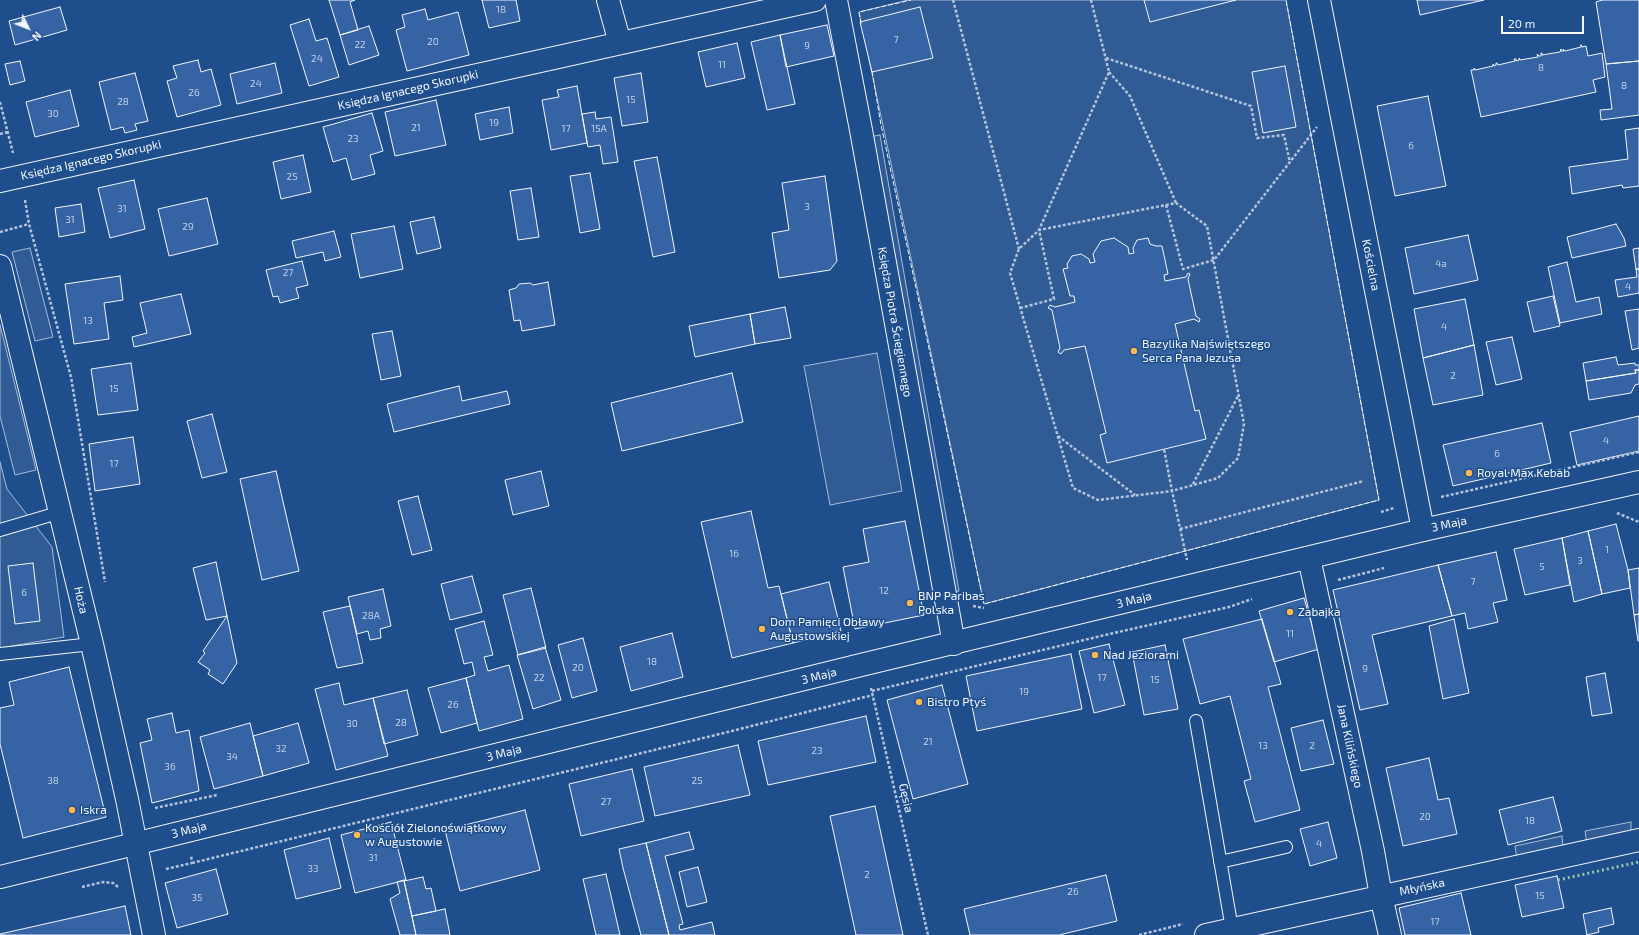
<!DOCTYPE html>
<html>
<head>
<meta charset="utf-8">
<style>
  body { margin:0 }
  #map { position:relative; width:1639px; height:935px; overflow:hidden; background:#1f4e8c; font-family:"Exo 2",sans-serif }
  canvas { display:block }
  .north { position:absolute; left:8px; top:8px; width:40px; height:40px; -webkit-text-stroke:3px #1f4e8c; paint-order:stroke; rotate:133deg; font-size:11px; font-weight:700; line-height:16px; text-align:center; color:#f2f6ff }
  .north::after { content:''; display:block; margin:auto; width:14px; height:18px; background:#f2f6ff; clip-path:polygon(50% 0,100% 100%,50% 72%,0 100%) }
  .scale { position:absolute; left:1501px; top:16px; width:83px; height:18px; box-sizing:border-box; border:2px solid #f2f6ff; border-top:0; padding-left:5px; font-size:12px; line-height:14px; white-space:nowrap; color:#f2f6ff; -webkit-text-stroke:3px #1f4e8c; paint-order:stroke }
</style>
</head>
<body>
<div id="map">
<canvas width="1639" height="935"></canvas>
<div class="north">N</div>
<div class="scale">20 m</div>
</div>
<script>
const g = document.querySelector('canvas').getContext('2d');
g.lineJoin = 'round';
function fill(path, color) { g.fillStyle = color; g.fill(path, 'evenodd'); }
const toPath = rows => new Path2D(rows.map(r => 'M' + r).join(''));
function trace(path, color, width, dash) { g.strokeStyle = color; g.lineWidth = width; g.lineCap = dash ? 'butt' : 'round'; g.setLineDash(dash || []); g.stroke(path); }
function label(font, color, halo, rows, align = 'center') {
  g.font = font + ' "Exo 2",sans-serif'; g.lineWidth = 3; g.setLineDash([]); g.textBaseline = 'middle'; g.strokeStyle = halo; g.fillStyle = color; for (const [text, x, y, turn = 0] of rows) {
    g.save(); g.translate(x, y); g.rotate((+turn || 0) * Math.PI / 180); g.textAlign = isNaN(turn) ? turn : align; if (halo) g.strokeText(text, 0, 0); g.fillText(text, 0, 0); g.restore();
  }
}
const built = toPath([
  [908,0,1286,0,1379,500,984,604,859,12,908,0],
  [880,135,959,591,948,593,869,137,880,135],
  [30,248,53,337,35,341,12,252,30,248],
  [0,325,36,470,15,475,0,416,0,325],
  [877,353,902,491,830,505,804,366,877,353],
  [0,462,7,489,52,547,64,637,0,648,0,462],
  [1631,822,1631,835,1587,844,1585,831,1631,822],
  [1562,836,1563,848,1517,859,1515,846,1562,836]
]);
fill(built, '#305b95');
trace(built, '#a8bbd7', 1);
const building = toPath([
  [329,0,355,0,350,2,358,30,340,35,329,0],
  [482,0,516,0,520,21,489,28,482,0],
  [1144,0,1236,0,1150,22,1144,0],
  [1417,0,1484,0,1420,15,1417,0],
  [1602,0,1639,0,1639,61,1606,64,1596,2,1602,0],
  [60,7,67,30,15,45,9,21,60,7],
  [920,7,933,58,872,72,860,22,920,7],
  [425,9,428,20,458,12,469,55,407,71,396,30,405,27,402,15,425,9],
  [309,19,316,41,327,38,339,77,309,86,290,25,309,19],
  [827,25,834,56,786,67,780,35,827,25],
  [369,26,379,55,349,65,340,35,369,26],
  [780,35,795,104,767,110,751,42,780,35],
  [737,43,745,78,706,87,698,52,737,43],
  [1581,45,1582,47,1586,46,1588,56,1602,53,1605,77,1593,80,1596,92,1481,117,1471,70,1474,70,1474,68,1475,70,1493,66,1493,64,1494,66,1496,65,1496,63,1497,63,1498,65,1515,61,1514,59,1516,59,1516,61,1519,60,1519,58,1520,60,1538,57,1537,54,1539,56,1541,56,1541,53,1542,53,1542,55,1560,52,1561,49,1561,51,1564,51,1563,49,1565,51,1581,47,1581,45],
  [198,60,201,72,211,69,221,105,177,117,167,81,177,78,173,66,198,60],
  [20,61,25,81,10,85,5,64,20,61],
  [1639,61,1639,115,1601,120,1600,110,1612,109,1606,64,1639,61],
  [275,63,282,93,237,104,230,74,275,63],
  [1285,66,1296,127,1263,133,1252,72,1285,66],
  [135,73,148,121,135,124,137,130,125,133,123,127,111,130,99,82,135,73],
  [641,73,648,122,622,126,614,78,641,73],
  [577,86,587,143,551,150,542,100,559,97,557,90,577,86],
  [70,90,79,126,35,137,26,102,70,90],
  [1428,96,1446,186,1395,196,1377,106,1428,96],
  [436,100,446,145,395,156,385,112,436,100],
  [509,107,513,133,480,140,475,114,509,107],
  [595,112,596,119,611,117,618,162,603,164,600,145,588,147,582,114,595,112],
  [372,113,383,151,370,155,375,174,352,180,346,158,333,162,323,127,372,113],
  [1639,128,1639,186,1623,188,1622,185,1572,194,1569,167,1628,159,1625,130,1639,128],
  [303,155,311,192,281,199,273,162,303,155],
  [657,157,675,252,653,257,634,161,657,157],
  [590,173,600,229,580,233,570,176,590,173],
  [825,176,837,261,830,270,779,278,772,233,789,230,782,183,825,176],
  [134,180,145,229,110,238,98,188,134,180],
  [531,188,539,237,518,240,510,191,531,188],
  [207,198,218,244,169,256,158,209,207,198],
  [81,204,85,232,59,237,55,208,81,204],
  [434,217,441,248,417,254,410,222,434,217],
  [1616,224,1624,238,1626,246,1572,258,1567,237,1616,224],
  [394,226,403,269,360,278,351,234,394,226],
  [334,231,341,257,325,261,323,252,296,258,292,241,334,231],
  [1468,235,1478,280,1414,294,1405,248,1468,235],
  [1114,238,1128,247,1129,254,1134,253,1133,248,1137,240,1148,238,1150,244,1156,246,1162,246,1168,274,1164,275,1165,281,1186,277,1188,273,1190,274,1188,279,1196,316,1200,319,1199,322,1194,319,1175,324,1195,411,1199,410,1206,439,1107,463,1100,435,1106,433,1085,346,1064,350,1061,354,1058,352,1060,348,1052,310,1048,308,1050,305,1055,307,1075,302,1074,296,1070,296,1063,269,1068,268,1067,264,1072,256,1081,254,1089,259,1090,263,1095,262,1093,254,1101,241,1114,238],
  [1639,248,1639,269,1636,269,1633,249,1639,248],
  [302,261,308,285,296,288,299,298,280,303,278,296,273,297,266,270,302,261],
  [1567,262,1576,302,1599,297,1602,314,1560,323,1548,267,1567,262],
  [1636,269,1639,269,1639,293,1618,297,1615,280,1637,277,1636,269],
  [120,276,123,300,104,303,109,339,74,344,65,284,120,276],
  [548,282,555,325,522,331,520,320,514,321,509,290,516,288,519,284,530,283,533,285,548,282],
  [181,294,191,334,134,347,132,337,147,333,140,303,181,294],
  [1553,296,1560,326,1534,332,1527,302,1553,296],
  [1465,299,1474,345,1423,358,1414,309,1465,299],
  [785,307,791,338,755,344,750,314,785,307],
  [1639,309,1639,348,1632,350,1625,311,1639,309],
  [750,314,755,344,695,357,689,326,750,314],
  [392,331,401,376,381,380,372,334,392,331],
  [1512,337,1522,379,1496,385,1486,342,1512,337],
  [1474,345,1483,395,1433,405,1423,358,1474,345],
  [1616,357,1618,365,1635,363,1635,365,1639,365,1639,370,1635,370,1636,373,1586,381,1583,363,1616,357],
  [131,363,138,410,98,415,91,369,131,363],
  [1635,370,1639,370,1639,384,1635,385,1631,393,1589,400,1586,381,1636,373,1635,370],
  [732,373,743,422,622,451,611,403,732,373],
  [459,386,462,401,507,391,510,404,394,432,387,404,459,386],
  [212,414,227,472,202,478,187,421,212,414],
  [1639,416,1639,451,1577,465,1570,432,1639,416],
  [1542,423,1551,463,1453,486,1443,445,1542,423],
  [133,437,140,484,95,491,89,444,133,437],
  [276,471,299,571,262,580,240,479,276,471],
  [541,471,549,506,513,515,505,480,541,471],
  [418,496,432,550,412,555,398,501,418,496],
  [751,511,768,588,779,586,793,643,732,658,701,522,751,511],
  [905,521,924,615,855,629,843,567,869,562,863,529,905,521],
  [1616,524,1628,570,1630,588,1602,594,1588,531,1616,524],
  [1588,531,1602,594,1574,602,1562,538,1588,531],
  [1562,538,1570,585,1525,595,1514,549,1562,538],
  [1496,552,1507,600,1493,603,1498,622,1468,629,1465,613,1452,616,1438,565,1496,552],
  [216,562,227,616,206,620,193,568,216,562],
  [33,563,40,621,15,624,8,566,33,563],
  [1438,565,1452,616,1372,635,1388,704,1360,710,1333,590,1438,565],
  [1639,568,1639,614,1634,615,1628,570,1639,568],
  [472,576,482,612,450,620,441,584,472,576],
  [829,582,841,631,793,643,781,594,829,582],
  [531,588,546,648,518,655,503,595,531,588],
  [383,589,391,626,380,629,381,638,370,640,368,631,357,634,348,597,383,589],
  [1304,598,1319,649,1274,662,1259,611,1304,598],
  [350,606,363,663,337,668,323,612,350,606],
  [1639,614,1639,641,1638,641,1634,615,1639,614],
  [227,616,237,663,223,684,208,674,210,670,198,662,205,653,203,651,227,616],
  [1262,619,1281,684,1268,687,1300,810,1255,822,1244,781,1251,779,1230,696,1200,704,1183,639,1262,619],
  [1454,619,1469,693,1443,699,1429,626,1454,619],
  [484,621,493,655,484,657,488,671,509,665,523,719,479,731,466,678,475,675,472,662,464,664,455,629,484,621],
  [672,633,683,677,631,691,620,647,672,633],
  [583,638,597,691,572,698,558,645,583,638],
  [1109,644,1125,705,1094,713,1079,651,1109,644],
  [1165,645,1178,709,1144,715,1132,652,1165,645],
  [545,647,561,700,533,709,517,655,545,647],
  [1071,654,1082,709,977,731,966,676,1071,654],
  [69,667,106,817,23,838,0,744,0,708,14,705,9,682,69,667],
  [1605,673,1612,713,1592,716,1586,677,1605,673],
  [466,678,477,723,441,733,428,688,466,678],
  [339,683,344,705,373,698,388,756,336,770,315,689,339,683],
  [942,685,968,784,913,799,887,700,942,685],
  [407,690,418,735,384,744,373,698,407,690],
  [172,713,176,733,189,730,199,791,152,803,140,743,152,740,147,719,172,713],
  [866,716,876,762,768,785,758,741,866,716],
  [1323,720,1334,764,1301,771,1291,728,1323,720],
  [250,723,263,776,214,789,200,737,250,723],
  [298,723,309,763,263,776,253,736,298,723],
  [738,745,750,795,655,816,644,767,738,745],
  [1429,758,1438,800,1449,798,1457,834,1403,846,1386,768,1429,758],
  [632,769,644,821,581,836,569,784,632,769],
  [1553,797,1562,831,1508,845,1499,810,1553,797],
  [875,806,903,935,856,935,830,816,875,806],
  [525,810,540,870,460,891,445,830,525,810],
  [391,822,406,880,355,893,341,835,391,822],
  [1328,822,1337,858,1310,866,1300,829,1328,822],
  [689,832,694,849,665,856,683,924,679,925,680,930,712,922,715,935,669,935,646,843,689,832],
  [329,838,341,888,296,899,284,850,329,838],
  [646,843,669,935,641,935,623,868,619,849,646,843],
  [698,867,707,902,687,907,679,872,698,867],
  [216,869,228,914,177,928,165,883,216,869],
  [606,874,620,935,596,935,583,879,606,874],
  [1106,875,1117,921,1059,935,970,935,964,909,1106,875],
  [1557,876,1564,908,1522,917,1515,885,1557,876],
  [423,877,426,889,431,888,436,911,412,916,404,881,423,877],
  [404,880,404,881,416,935,400,935,390,899,400,893,397,882,404,880],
  [1461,893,1471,935,1405,935,1399,908,1461,893],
  [125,906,131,935,0,935,0,934,125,906],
  [1611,908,1614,924,1598,928,1599,932,1587,935,1583,914,1611,908],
  [445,909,450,935,416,935,412,916,445,909]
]);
fill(building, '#3563a3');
trace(building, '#f2f6ff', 1);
const lane = toPath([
  [0,530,61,512],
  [0,654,92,644],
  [1196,721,1232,929],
  [1220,862,1286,847]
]);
const street = toPath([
  [608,0,620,43],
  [836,0,861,130,954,644],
  [1319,0,1423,530],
  [0,181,815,0],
  [0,266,92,644,127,799,154,935],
  [1309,558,1373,851,1381,896,1390,935],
  [1206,935,1639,840]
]);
const secondary = toPath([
  [0,877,865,664,1423,530,1639,482]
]);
trace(lane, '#f2f6ff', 14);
trace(street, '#f2f6ff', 24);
trace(secondary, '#f2f6ff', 24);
trace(toPath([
  [953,0,1019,249],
  [1091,0,1109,72,1039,230,1019,249,1010,273,1073,488,1098,500,1172,491,1187,560],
  [1106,58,1251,106,1257,138,1284,135,1290,163],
  [1109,72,1130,96,1176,203],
  [0,102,13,153],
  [0,134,8,132],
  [25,200,29,224,71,377,105,582],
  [1166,205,1183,269,1214,260,1317,127],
  [0,232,29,224],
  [1020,308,1054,299,1039,230,1176,203,1207,226,1244,424,1238,458,1218,478,1172,491,1164,449],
  [1058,436,1135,495],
  [1193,484,1238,396],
  [1441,497,1639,452],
  [1381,512,1394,508],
  [1617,513,1639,522],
  [1180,529,1364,481],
  [1338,580,1384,568],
  [973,606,984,608],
  [871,688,928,935],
  [872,691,1105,635,1229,607,1252,599],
  [155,808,217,795],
  [192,863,736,730,873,695],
  [166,869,192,863,191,855],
  [82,887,103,882,113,883,118,887],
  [1139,935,1183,924]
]), '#b3c4dc', 2.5, [3, 2]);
trace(lane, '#1f4e8c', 12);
trace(street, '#1f4e8c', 22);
trace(secondary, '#1f4e8c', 22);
trace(toPath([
  [1558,880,1639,862]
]), '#97c8a6', 3, [2, 3]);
trace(toPath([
  [861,24,859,12,911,0],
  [872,71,881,125,984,604,1379,500,1286,0]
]), '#f2f6ff', 1, [5, 2]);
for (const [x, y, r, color] of [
  [1134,351,4,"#ffb74d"],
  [1469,473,4,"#ffb74d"],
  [910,603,4,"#ffb74d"],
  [1290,612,4,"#ffb74d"],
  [762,629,4,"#ffb74d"],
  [1095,655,4,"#ffb74d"],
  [919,702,4,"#ffb74d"],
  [72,810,4,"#ffb74d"],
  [357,835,4,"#ffb74d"]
]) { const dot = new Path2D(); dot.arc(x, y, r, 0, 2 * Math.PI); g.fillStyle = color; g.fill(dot); trace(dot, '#1f4e8c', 1.5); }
label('10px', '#c3d1e8', null, [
  ["18",501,10],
  ["7",896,40],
  ["20",433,42],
  ["22",360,45],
  ["9",807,46],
  ["24",317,59],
  ["11",722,65],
  ["8",1541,68],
  ["24",256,84],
  ["8",1624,86],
  ["26",194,93],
  ["15",631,100],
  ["28",123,102],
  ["30",53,114],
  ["19",494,123],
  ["21",416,128],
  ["17",566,129],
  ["15A",599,129],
  ["23",353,139],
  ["6",1411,146],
  ["25",292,177],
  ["3",807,207],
  ["31",122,209],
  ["31",70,220],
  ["29",188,227],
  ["4a",1441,264],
  ["27",288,273],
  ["4",1628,287],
  ["13",88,321],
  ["4",1444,327],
  ["2",1453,376],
  ["15",114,389],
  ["4",1606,441],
  ["6",1497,454],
  ["17",114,464],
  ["1",1607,550],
  ["16",734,554],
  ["3",1580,561],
  ["5",1542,567],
  ["7",1473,582],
  ["12",884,591],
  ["6",24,593],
  ["28A",371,616],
  ["11",1290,634],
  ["18",652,662],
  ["20",578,668],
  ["9",1365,669],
  ["22",539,678],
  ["17",1102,678],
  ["15",1155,680],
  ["19",1024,692],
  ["26",453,705],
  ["28",401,723],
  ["30",352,724],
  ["21",928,742],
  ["13",1263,746],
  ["2",1312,746],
  ["32",281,749],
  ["23",817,751],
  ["34",232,757],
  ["36",170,767],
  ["38",53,781],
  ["25",697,781],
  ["27",606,802],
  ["20",1425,817],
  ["18",1530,821],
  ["4",1319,844],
  ["31",373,858],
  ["33",313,869],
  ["2",867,875],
  ["26",1073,892],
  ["15",1540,896],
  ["35",197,898],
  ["17",1435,922]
]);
label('12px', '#f2f6ff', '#1f4e8c', [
  ["Księdza Ignacego Skorupki",408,90,-13],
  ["Księdza Ignacego Skorupki",91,160,-13],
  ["Kościelna",1371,265,79],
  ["Księdza Piotra Ściegiennego",895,322,80],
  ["3 Maja",1449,524,-12],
  ["Hoża",81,600,77],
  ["3 Maja",1134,600,-14],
  ["3 Maja",819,676,-14],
  ["Jana Kilińskiego",1350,746,78],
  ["3 Maja",504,753,-14],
  ["Gęsia",906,798,77],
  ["3 Maja",189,830,-14],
  ["Młyńska",1422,887,-12]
]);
label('12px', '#f2f6ff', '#1f4e8c', [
  ["Bazylika Najświętszego",1142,344],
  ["Serca Pana Jezusa",1142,358],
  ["Royal Max Kebab",1477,473],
  ["BNP Paribas",918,596],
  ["Polska",918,610],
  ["Zabajka",1298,612],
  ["Dom Pamięci Obławy",770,622],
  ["Augustowskiej",770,636],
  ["Nad Jeziorami",1103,655],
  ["Bistro Ptyś",927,702],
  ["Iskra",80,810],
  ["Kościół Zielonoświątkowy",365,828],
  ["w Augustowie",365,842]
], 'left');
</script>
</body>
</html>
